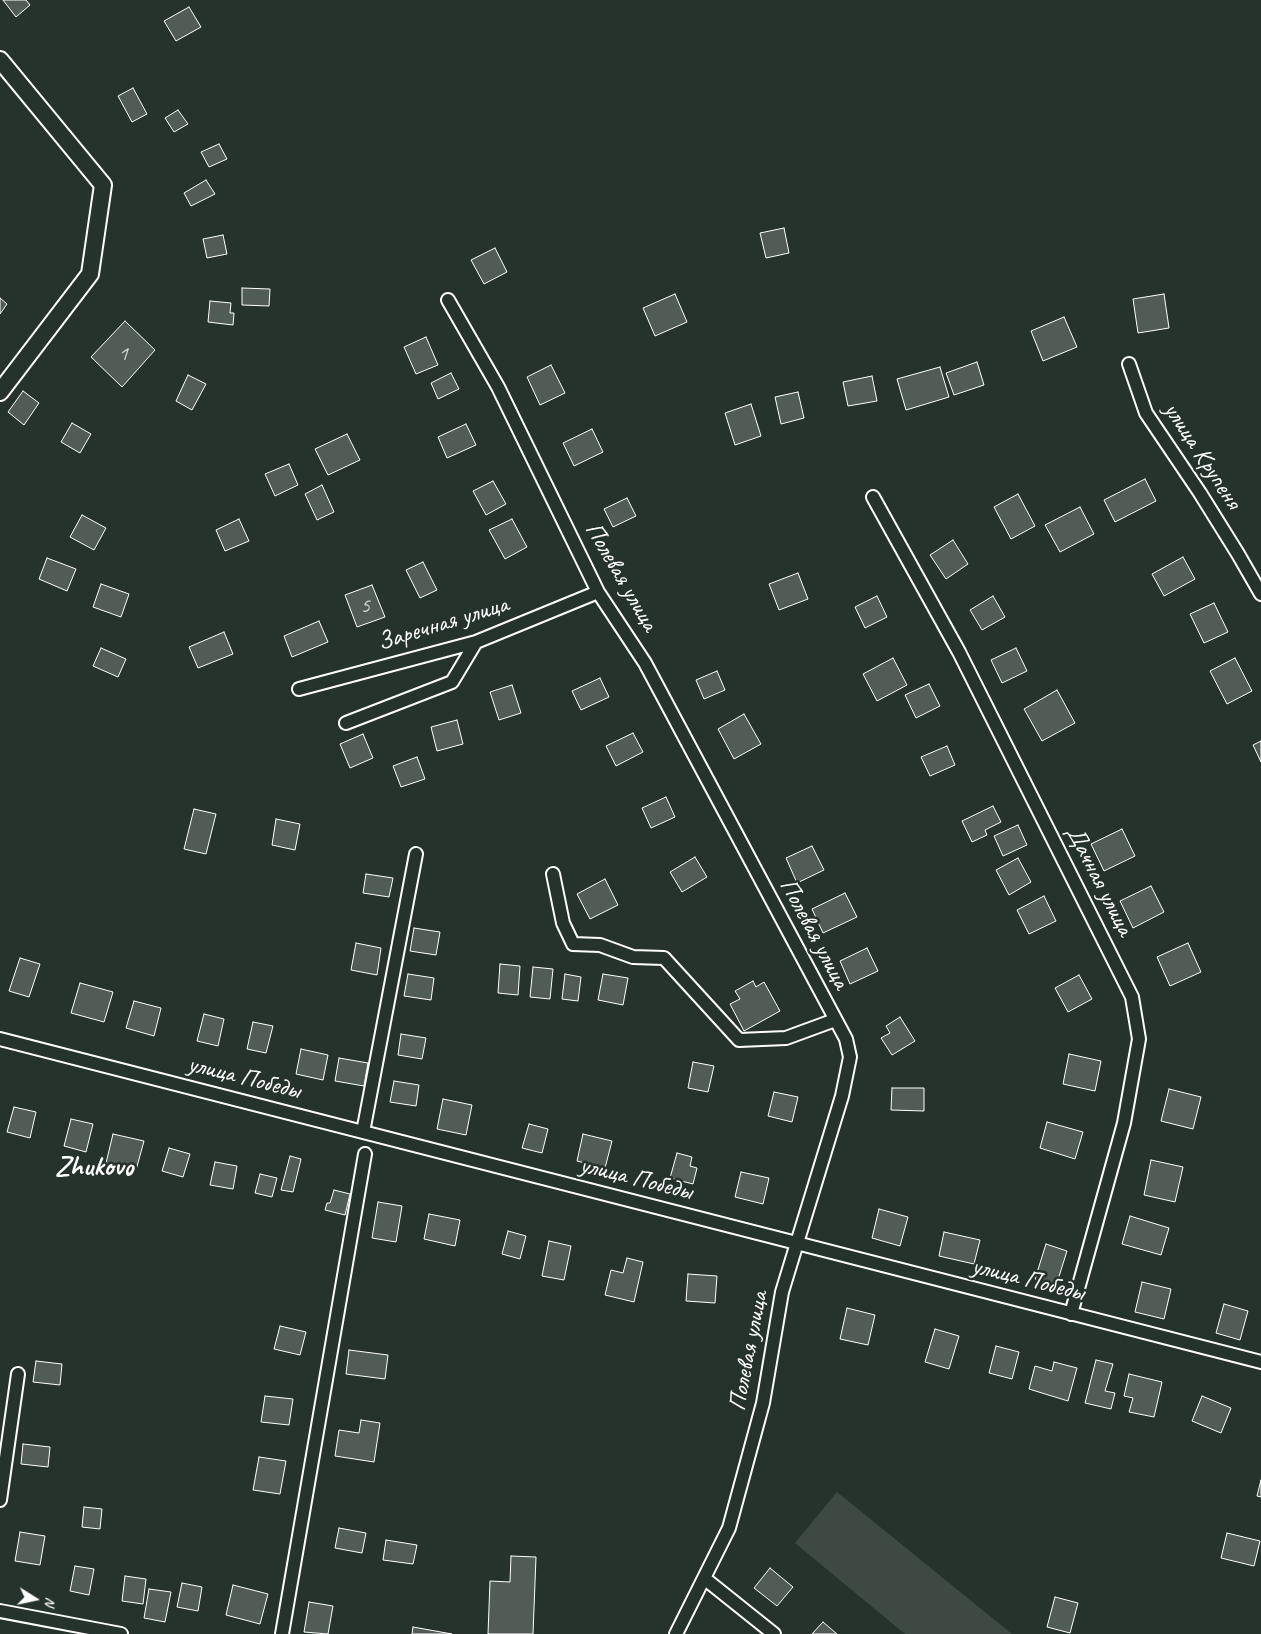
<!DOCTYPE html>
<html>
<head>
<meta charset="utf-8">
<style>
  body { margin:0 }
  #map { position:relative; width:1261px; height:1634px; overflow:hidden; background:#26332d; font-family:Caveat,sans-serif }
  canvas { display:block }
  .north { position:absolute; left:10px; top:1574px; width:50px; height:50px; -webkit-text-stroke:4px #26332d; paint-order:stroke; rotate:100deg; font-size:14px; font-weight:700; line-height:20px; text-align:center; color:#fff }
  .north::after { content:''; display:block; margin:auto; width:18px; height:22px; background:#fff; clip-path:polygon(50% 0,100% 100%,50% 72%,0 100%) }
</style>
</head>
<body>
<div id="map">
<canvas width="1261" height="1634"></canvas>
<div class="north">N</div>
</div>
<script>
const g = document.querySelector('canvas').getContext('2d');
g.lineJoin = 'round';
function fill(path, color) { g.fillStyle = color; g.fill(path, 'evenodd'); }
const toPath = rows => new Path2D(rows.map(r => 'M' + r).join(''));
function trace(path, color, width, dash) { g.strokeStyle = color; g.lineWidth = width; g.lineCap = dash ? 'butt' : 'round'; g.setLineDash(dash || []); g.stroke(path); }
function label(font, color, halo, rows, align = 'center') {
  g.font = font + ' Caveat,sans-serif'; g.lineWidth = 5; g.setLineDash([]); g.textBaseline = 'middle'; g.strokeStyle = halo; g.fillStyle = color; for (const [text, x, y, turn = 0] of rows) {
    g.save(); g.translate(x, y); g.rotate((+turn || 0) * Math.PI / 180); g.textAlign = isNaN(turn) ? turn : align; if (halo) g.strokeText(text, 0, 0); g.fillText(text, 0, 0); g.restore();
  }
}
fill(toPath([
  [837,1492,1012,1634,905,1634,795,1543]
]), '#3e4944');
const building = toPath([
  [3,0,26,0,30,5,16,17,3,0],
  [189,7,201,27,176,41,164,21,189,7],
  [133,88,147,114,132,122,118,96,133,88],
  [178,110,188,124,174,132,165,118,178,110],
  [219,144,227,159,209,167,201,152,219,144],
  [206,180,215,194,191,206,184,193,206,180],
  [784,228,789,253,766,258,760,233,784,228],
  [223,235,227,254,207,258,203,239,223,235],
  [495,248,507,272,484,284,471,260,495,248],
  [242,288,270,289,269,306,242,305,242,288],
  [675,294,687,322,655,336,643,308,675,294],
  [1164,294,1169,328,1138,333,1133,299,1164,294],
  [0,298,7,304,0,314,0,298],
  [210,301,231,303,230,313,234,313,233,325,208,322,210,301],
  [1064,317,1077,347,1043,361,1031,331,1064,317],
  [125,321,155,350,122,387,91,357,125,321],
  [426,337,438,365,416,374,404,347,426,337],
  [977,362,984,385,954,395,946,373,977,362],
  [551,365,565,393,540,405,527,377,551,365],
  [940,367,949,397,906,410,897,379,940,367],
  [451,373,459,389,438,399,431,383,451,373],
  [188,375,206,384,192,410,176,401,188,375],
  [872,376,877,401,848,406,843,382,872,376],
  [23,391,39,403,24,425,8,412,23,391],
  [798,392,804,418,781,424,775,397,798,392],
  [751,404,761,436,735,445,725,413,751,404],
  [72,423,91,434,80,453,61,442,72,423],
  [466,424,476,445,447,458,438,437,466,424],
  [592,429,603,452,574,466,563,443,592,429],
  [347,434,360,460,328,475,315,449,347,434],
  [289,464,298,485,275,496,265,474,289,464],
  [1145,479,1156,501,1115,522,1104,500,1145,479],
  [493,481,506,504,486,515,473,491,493,481],
  [322,485,334,512,317,520,305,494,322,485],
  [1018,494,1035,526,1011,539,994,507,1018,494],
  [627,498,636,516,613,527,604,509,627,498],
  [1080,507,1094,534,1060,552,1045,525,1080,507],
  [82,515,106,528,94,550,70,537,82,515],
  [239,519,249,541,225,551,216,530,239,519],
  [512,519,527,547,505,559,489,530,512,519],
  [953,540,968,564,946,579,930,555,953,540],
  [1183,557,1195,579,1164,596,1152,574,1183,557],
  [47,558,76,569,67,591,39,579,47,558],
  [423,562,437,590,420,598,406,570,423,562],
  [798,573,808,599,779,610,769,584,798,573],
  [101,584,129,594,121,617,93,607,101,584],
  [372,585,385,617,357,627,345,595,372,585],
  [877,596,887,617,865,628,855,607,877,596],
  [993,596,1005,617,982,630,970,610,993,596],
  [1214,603,1228,632,1204,643,1190,614,1214,603],
  [319,621,328,642,292,657,284,636,319,621],
  [224,632,233,654,198,668,189,647,224,632],
  [101,648,126,659,118,677,93,666,101,648],
  [1016,648,1027,671,1002,683,991,660,1016,648],
  [893,658,907,685,877,701,863,674,893,658],
  [1235,658,1252,691,1227,704,1210,671,1235,658],
  [717,671,725,690,704,699,696,680,717,671],
  [600,678,609,697,581,710,572,691,600,678],
  [929,684,940,706,916,718,905,695,929,684],
  [512,685,521,713,499,720,490,692,512,685],
  [1057,690,1075,723,1042,741,1024,709,1057,690],
  [744,714,761,744,734,759,718,729,744,714],
  [457,720,463,744,437,751,431,727,457,720],
  [633,733,643,752,616,766,606,746,633,733],
  [363,734,373,758,350,768,340,744,363,734],
  [1261,741,1261,762,1253,745,1261,741],
  [947,746,955,765,930,776,921,757,947,746],
  [417,757,425,779,401,787,393,766,417,757],
  [666,797,675,817,651,828,642,808,666,797],
  [993,806,1001,822,985,830,987,835,972,842,962,821,993,806],
  [194,809,216,814,206,854,184,849,194,809],
  [276,819,300,824,295,850,272,845,276,819],
  [1018,825,1027,845,1003,856,994,836,1018,825],
  [1122,829,1135,856,1104,871,1091,844,1122,829],
  [812,846,824,870,797,883,786,858,812,846],
  [695,857,707,877,682,892,670,872,695,857],
  [1018,858,1031,882,1009,895,996,870,1018,858],
  [366,874,393,878,389,897,363,893,366,874],
  [605,879,618,905,590,919,577,894,605,879],
  [1151,886,1164,912,1133,928,1120,901,1151,886],
  [845,893,857,917,823,933,812,909,845,893],
  [1044,896,1056,921,1029,934,1017,910,1044,896],
  [414,928,440,932,436,955,410,951,414,928],
  [356,943,381,948,377,975,351,970,356,943],
  [1188,943,1201,972,1170,986,1157,957,1188,943],
  [867,948,878,971,850,984,840,961,867,948],
  [20,958,40,964,29,997,9,991,20,958],
  [500,964,520,966,518,995,498,993,500,964],
  [533,967,553,969,550,999,530,997,533,967],
  [408,974,434,978,431,1000,404,996,408,974],
  [565,974,581,977,578,1001,562,999,565,974],
  [603,974,628,978,623,1005,598,1000,603,974],
  [1079,975,1092,999,1068,1012,1055,988,1079,975],
  [753,981,756,987,764,982,780,1011,744,1031,730,1004,740,999,735,991,753,981],
  [80,983,113,992,104,1022,71,1013,80,983],
  [134,1001,161,1008,154,1036,126,1028,134,1001],
  [204,1014,224,1019,218,1046,197,1041,204,1014],
  [900,1017,915,1041,892,1055,881,1038,890,1033,886,1026,900,1017],
  [253,1022,273,1026,266,1053,247,1049,253,1022],
  [401,1034,426,1038,422,1059,398,1055,401,1034],
  [301,1049,328,1055,323,1080,296,1074,301,1049],
  [1069,1054,1101,1061,1095,1091,1063,1084,1069,1054],
  [339,1058,368,1063,364,1086,335,1081,339,1058],
  [693,1062,714,1066,708,1092,688,1088,693,1062],
  [394,1081,419,1085,416,1106,390,1102,394,1081],
  [892,1088,924,1088,924,1111,891,1110,892,1088],
  [1169,1089,1201,1097,1193,1129,1161,1121,1169,1089],
  [774,1092,798,1097,792,1122,768,1116,774,1092],
  [443,1099,472,1105,466,1135,437,1129,443,1099],
  [14,1107,36,1112,30,1138,7,1132,14,1107],
  [71,1119,93,1124,86,1152,64,1146,71,1119],
  [1047,1122,1083,1132,1075,1159,1040,1148,1047,1122],
  [529,1124,548,1129,542,1153,522,1148,529,1124],
  [113,1134,144,1141,136,1170,106,1163,113,1134],
  [583,1134,612,1141,605,1168,577,1161,583,1134],
  [169,1148,190,1154,183,1177,162,1171,169,1148],
  [677,1153,692,1157,690,1166,697,1168,693,1184,670,1178,677,1153],
  [290,1156,301,1159,293,1192,281,1190,290,1156],
  [1151,1160,1183,1167,1175,1202,1144,1195,1151,1160],
  [215,1162,237,1166,233,1189,210,1185,215,1162],
  [741,1172,769,1178,763,1204,735,1197,741,1172],
  [260,1174,277,1178,272,1197,255,1193,260,1174],
  [334,1190,350,1194,345,1215,325,1210,327,1203,330,1203,334,1190],
  [378,1202,402,1206,396,1242,372,1238,378,1202],
  [879,1209,908,1217,900,1246,872,1238,879,1209],
  [429,1214,460,1220,455,1246,424,1239,429,1214],
  [1130,1216,1169,1228,1161,1255,1122,1244,1130,1216],
  [508,1231,526,1236,520,1259,502,1254,508,1231],
  [944,1232,980,1240,974,1264,939,1256,944,1232],
  [549,1241,571,1246,564,1280,542,1276,549,1241],
  [1046,1244,1067,1251,1056,1286,1035,1279,1046,1244],
  [627,1258,643,1262,634,1302,605,1295,611,1270,623,1273,627,1258],
  [688,1274,717,1276,715,1303,686,1301,688,1274],
  [1142,1282,1171,1289,1164,1319,1135,1312,1142,1282],
  [1224,1304,1248,1311,1240,1340,1216,1333,1224,1304],
  [847,1308,875,1315,868,1345,840,1339,847,1308],
  [280,1326,306,1332,300,1355,274,1349,280,1326],
  [935,1329,959,1336,949,1369,925,1362,935,1329],
  [996,1346,1019,1352,1012,1379,989,1373,996,1346],
  [349,1350,388,1355,385,1379,346,1374,349,1350],
  [1096,1360,1113,1364,1105,1391,1115,1393,1111,1409,1085,1403,1096,1360],
  [36,1361,62,1364,60,1385,33,1382,36,1361],
  [1054,1362,1077,1368,1068,1401,1029,1389,1035,1366,1052,1371,1054,1362],
  [1129,1374,1162,1382,1154,1417,1129,1412,1133,1398,1124,1396,1129,1374],
  [265,1396,293,1399,289,1425,261,1422,265,1396],
  [1202,1396,1231,1408,1221,1433,1192,1421,1202,1396],
  [361,1420,380,1423,374,1462,335,1456,339,1430,359,1433,361,1420],
  [23,1444,50,1447,48,1467,21,1464,23,1444],
  [259,1457,286,1461,280,1494,253,1490,259,1457],
  [1261,1480,1261,1497,1257,1496,1261,1480],
  [84,1507,102,1509,100,1529,82,1527,84,1507],
  [339,1528,366,1533,362,1553,335,1548,339,1528],
  [20,1532,45,1536,40,1565,15,1561,20,1532],
  [1227,1533,1260,1541,1254,1566,1221,1558,1227,1533],
  [386,1540,417,1545,413,1564,383,1560,386,1540],
  [511,1556,536,1557,533,1634,488,1634,490,1581,510,1582,511,1556],
  [75,1566,94,1569,89,1595,70,1591,75,1566],
  [770,1568,793,1587,777,1606,754,1588,770,1568],
  [125,1576,146,1579,143,1604,122,1601,125,1576],
  [182,1583,202,1587,198,1611,177,1607,182,1583],
  [233,1585,268,1594,260,1624,226,1615,233,1585],
  [149,1589,171,1592,165,1622,144,1618,149,1589],
  [1055,1597,1078,1603,1070,1633,1047,1627,1055,1597],
  [309,1602,333,1606,328,1634,304,1632,309,1602],
  [823,1622,837,1634,812,1634,823,1622],
  [413,1627,452,1634,412,1634,413,1627]
]);
fill(building, '#515c57');
trace(building, '#fff', 1);
const minor = toPath([
  [448,300,498,387,598,592,645,663,846,1039,850,1057,842,1096,782,1292,763,1403,729,1528,676,1634],
  [1129,364,1146,413,1200,493,1238,554,1261,594],
  [873,497,959,652,1132,997,1139,1039,1124,1123,1071,1314],
  [299,689,476,642,598,592],
  [346,723,452,682,476,642],
  [553,874,563,923,573,944,600,945,633,957,664,958,739,1040,786,1038,835,1020],
  [0,1039,1261,1362],
  [363,1132,416,854],
  [0,1500,18,1374],
  [704,1578,774,1634],
  [0,1611,121,1634],
  [282,1634,365,1154]
]);
const tertiary = toPath([
  [0,60,103,185,90,274,0,392]
]);
trace(minor, '#fff', 16);
trace(tertiary, '#fff', 20);
trace(minor, '#26332d', 12);
trace(tertiary, '#26332d', 16);
label('22px', '#d4d6d5', null, [
  ["1",123,354],
  ["5",365,606]
]);
label('25px', '#fff', '#26332d', [
  ["улица Крупеня",1202,456,57],
  ["Полевая улица",621,577,60],
  ["Заречная улица",443,624,-17],
  ["Дачная улица",1099,881,63],
  ["Полевая улица",814,934,62],
  ["улица Победы",244,1078,14],
  ["улица Победы",636,1179,14],
  ["улица Победы",1028,1280,14],
  ["Полевая улица",749,1351,-79]
]);
label('bold 28px', '#fff', '#26332d', [
  ["Zhukovo",94,1168]
]);
</script>
</body>
</html>
